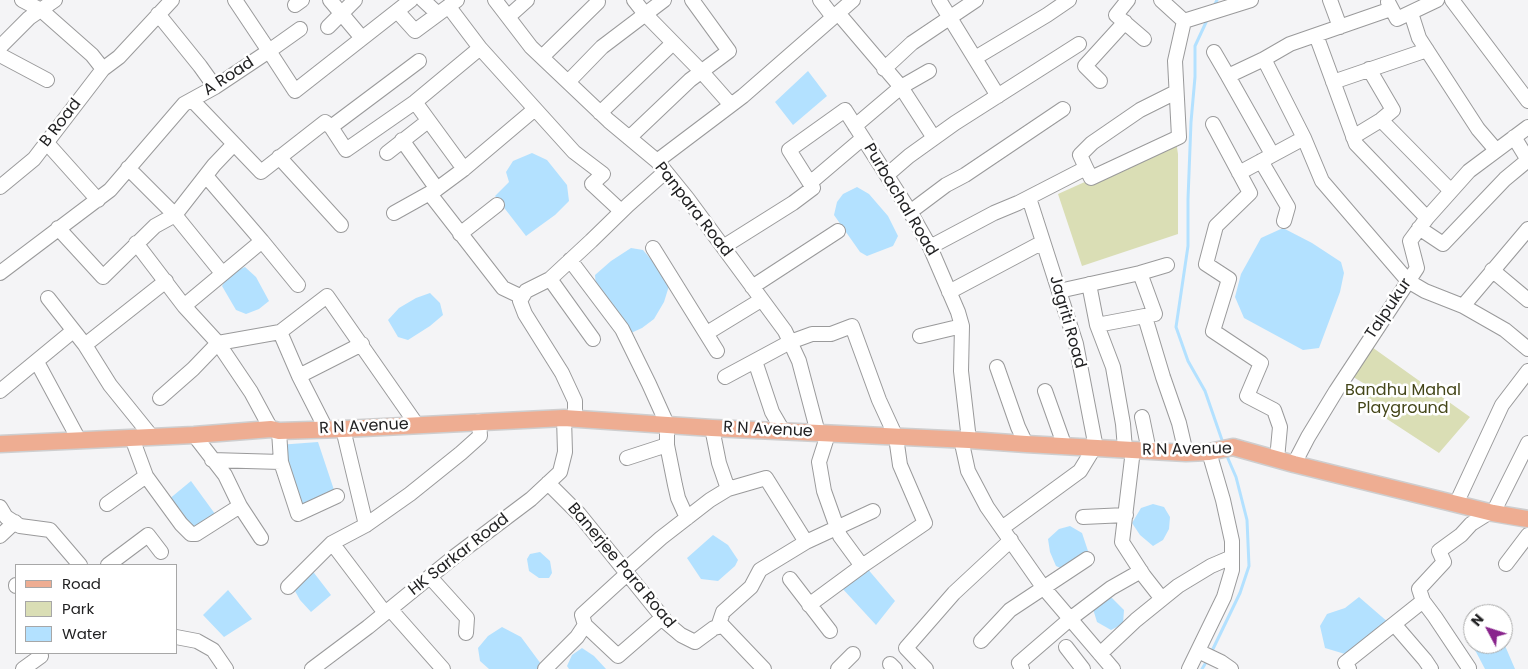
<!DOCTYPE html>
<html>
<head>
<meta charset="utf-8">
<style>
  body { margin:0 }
  #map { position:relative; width:1528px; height:669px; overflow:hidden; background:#f4f4f6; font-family:Poppins,sans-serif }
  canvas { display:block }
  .legend { position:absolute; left:15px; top:564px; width:162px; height:90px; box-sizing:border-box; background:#fff; border:1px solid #a7a7a7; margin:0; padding:6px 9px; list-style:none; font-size:15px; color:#222223 }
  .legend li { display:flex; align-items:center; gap:10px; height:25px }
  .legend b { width:25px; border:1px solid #a7a7a7 }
  .north { position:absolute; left:1463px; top:604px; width:50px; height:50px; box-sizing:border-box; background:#fff; border:1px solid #a7a7a7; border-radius:50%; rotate:310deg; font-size:14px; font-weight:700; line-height:20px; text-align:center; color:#222223 }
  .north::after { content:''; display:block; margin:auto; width:18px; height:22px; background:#89248c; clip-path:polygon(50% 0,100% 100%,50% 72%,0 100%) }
</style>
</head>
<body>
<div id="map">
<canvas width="1528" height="669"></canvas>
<ul class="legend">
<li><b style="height:6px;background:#eead92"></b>Road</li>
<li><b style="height:14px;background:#dadeb5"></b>Park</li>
<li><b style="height:14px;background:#b3e1ff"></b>Water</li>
</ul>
<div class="north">N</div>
</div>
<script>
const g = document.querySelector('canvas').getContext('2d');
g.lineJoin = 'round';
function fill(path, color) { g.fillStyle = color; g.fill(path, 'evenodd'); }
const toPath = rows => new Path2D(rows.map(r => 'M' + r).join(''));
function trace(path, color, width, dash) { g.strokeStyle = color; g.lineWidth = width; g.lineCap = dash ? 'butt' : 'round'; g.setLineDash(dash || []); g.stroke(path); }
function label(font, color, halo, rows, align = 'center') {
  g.font = font + ' Poppins,sans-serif'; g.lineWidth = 5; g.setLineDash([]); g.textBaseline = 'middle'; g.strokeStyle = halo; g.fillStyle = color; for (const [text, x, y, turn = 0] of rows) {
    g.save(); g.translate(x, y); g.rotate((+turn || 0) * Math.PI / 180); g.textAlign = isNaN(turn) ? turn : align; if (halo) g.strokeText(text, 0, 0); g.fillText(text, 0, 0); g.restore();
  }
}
fill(toPath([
  [1176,141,1178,154,1178,234,1082,266,1058,194],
  [1369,345,1470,417,1439,453,1364,404,1373,389,1350,375]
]), '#dadeb5');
fill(toPath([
  [808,71,827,96,793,125,775,102],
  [532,153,547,160,567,185,569,201,555,215,526,236,495,196,509,182,506,172,513,161],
  [857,187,869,194,888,216,898,236,893,246,867,256,860,252,834,215,837,202,843,194],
  [1283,228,1312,243,1341,262,1344,273,1340,292,1319,348,1303,350,1244,318,1235,297,1241,274,1261,238],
  [631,248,643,250,655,264,669,286,664,302,654,319,642,328,631,333,596,288,595,275,611,261],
  [245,267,256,277,269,301,259,309,246,314,236,310,222,286,230,273],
  [430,293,440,303,443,315,430,326,408,340,398,337,388,320,399,308,416,298],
  [318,442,335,493,302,513,278,445],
  [191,481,218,518,196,534,168,500],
  [1153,504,1164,507,1170,517,1169,529,1163,540,1153,546,1140,535,1132,523,1141,508],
  [1070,526,1082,533,1088,551,1086,558,1069,572,1056,566,1050,552,1048,539,1059,529],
  [713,535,728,545,738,560,735,566,718,581,701,579,687,558],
  [540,552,550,561,552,573,549,578,539,578,529,571,527,559,530,554],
  [866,567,895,601,876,625,841,587],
  [311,569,331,595,311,612,300,600,295,591,301,579],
  [228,590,252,619,224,637,203,615],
  [1104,597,1112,598,1124,610,1123,624,1111,630,1097,622,1093,609],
  [1359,597,1389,623,1345,654,1325,648,1320,626,1327,614,1345,608],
  [1473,625,1473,644,1503,644,1503,641,1515,669,1485,669,1466,633],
  [502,627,521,637,541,664,537,669,489,669,480,661,478,648,488,636],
  [582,648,594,656,606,669,569,669,567,666,572,655]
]), '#b3e1ff');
trace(toPath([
  [1213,8,1217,0],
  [1208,18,1195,46,1195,77,1191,122,1188,199,1188,246,1176,327,1188,361,1205,391,1223,443],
  [1211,653,1240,593,1249,566,1247,520,1236,477,1226,454],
  [1202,669,1208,659]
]), '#b3e1ff', 3);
const minor = toPath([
  [22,0,41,10,92,55,103,69],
  [235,0,269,51,300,29],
  [330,0,362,38],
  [423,0,438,14],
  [495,0,531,47,609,121,657,161,687,198,785,331,799,361,818,433],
  [634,0,645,14,701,71,731,105],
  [820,0,833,17],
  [939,0,998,96],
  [1128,0,1116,15,1144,39],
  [1330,0,1340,27],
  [1452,0,1528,101],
  [1388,2,1397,19,1437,0],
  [295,5,302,0],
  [397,11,411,0],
  [838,13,901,87,934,138],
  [1411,13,1419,38,1478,129,1496,150],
  [158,14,200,66,215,87],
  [508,17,527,0],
  [1184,21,1251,0],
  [328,27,355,0],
  [1316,35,1356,144,1427,218],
  [0,47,29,18,55,0],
  [480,48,574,152,603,174,592,184,621,211],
  [1214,52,1228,76,1264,59,1290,44,1391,9],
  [0,55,47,80],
  [542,57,598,2],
  [975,58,1047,15,1069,0],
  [1264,59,1304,138,1322,181,1408,281,1425,291,1463,306,1528,229],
  [884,69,912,43,976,0],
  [1228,76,1272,154],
  [1100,81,1085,66,1125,22],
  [568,82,602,47,664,0],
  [1333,82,1427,50],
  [192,100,261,172,325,122,331,127,346,150,415,102,480,48,449,7],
  [415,102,464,169],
  [600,113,673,43],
  [1381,120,1451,191],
  [1213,124,1250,193,1216,226,1206,264,1229,279,1213,331,1261,363,1247,396,1274,410,1280,427,1277,459],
  [855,126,901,87,929,71],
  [331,127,419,61],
  [1353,137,1381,120,1393,110,1369,69],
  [1514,137,1528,160],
  [629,138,690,80,729,51,692,0],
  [402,140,437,189],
  [46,142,98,200],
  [387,153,428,121],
  [279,157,341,225],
  [657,161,743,96,853,0],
  [1261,161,1288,207,1284,221],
  [128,168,175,215,222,273],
  [1086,168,1080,155,1092,143,1140,110,1176,92],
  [1239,173,1304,138],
  [887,175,909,156,955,123,1079,44],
  [206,176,262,241],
  [810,183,863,138],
  [0,187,34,159,103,69,119,57,172,0],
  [430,194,503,288,522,297],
  [1029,198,1076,344,1096,448],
  [910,212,946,185,965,175,1063,109],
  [394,213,437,189,464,169,535,109],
  [58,228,103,277,155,226,175,215,214,165,234,144],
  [1419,228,1443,244,1505,179,1528,160],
  [460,234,497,205],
  [136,243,184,306,218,343,251,392,271,429],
  [723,247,793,203,813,188,789,150,845,110,909,210,930,247,958,312,962,326,961,371,969,440],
  [930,247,994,213,1018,203,1086,168,1091,178,1179,137,1175,61,1184,21,1161,0],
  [653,248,717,351],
  [570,260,622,329,649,384,667,424,667,445,675,485,678,498,687,518],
  [1492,270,1528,300],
  [0,273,110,190,184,104,215,87,269,51,295,91,397,11,415,31,457,0],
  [550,279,593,339],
  [1089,284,1097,325,1113,367,1123,424,1125,449],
  [752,287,838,231],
  [1059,291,1140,273,1167,265],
  [949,292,1043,242],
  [48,298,85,345,110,385,152,437],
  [184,306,262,241,298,285],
  [1463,306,1505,330,1528,349],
  [1145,317,1163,377,1179,423,1186,453],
  [1097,325,1155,314,1140,273],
  [280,332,299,376,326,429],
  [707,333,761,300],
  [920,336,962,326],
  [85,345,166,281],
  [755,361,772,412,783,431],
  [37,362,79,440],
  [997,367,1018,427,1026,444],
  [299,376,362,344],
  [725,377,790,342,812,334,831,334,852,326,879,400,896,437,900,465,925,523,862,566,809,605],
  [0,391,73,331],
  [1045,391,1065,447],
  [160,398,193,369,218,343,280,332,327,296,417,425],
  [1142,417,1149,451],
  [575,419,575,401,562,373,525,314,520,301,526,291,550,279,591,241,628,205,665,172],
  [712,428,719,463,728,489],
  [343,429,366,525],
  [279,431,281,462,298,514,337,496],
  [828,434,819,462,824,491,840,536,862,566],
  [194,435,225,475,240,506,261,538],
  [132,438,146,476,181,524,191,534,196,534,240,506],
  [961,439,968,471,987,507,1043,587,1113,669],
  [1133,450,1122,542,1144,576,1162,599],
  [627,458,667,445],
  [212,460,281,462],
  [1294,464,1308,437,1336,391,1417,268,1410,241,1427,218,1469,171,1528,127],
  [548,483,579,514,668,624,681,635,695,642,714,628,723,626,764,669],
  [107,504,146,476],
  [1456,504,1502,405,1528,371],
  [0,507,6,517,20,526,50,530,80,565],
  [1493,513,1528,443],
  [1083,517,1126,515],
  [1002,528,1080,471,1094,448],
  [0,536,15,522],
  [332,543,385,613],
  [1506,564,1528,535],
  [108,565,148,535,161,552],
  [625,570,661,538,710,500,728,489,766,478,806,542],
  [430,577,467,618,466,633],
  [790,579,830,631],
  [16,585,16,586],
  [288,587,332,543,366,525,410,494,461,453,480,436,479,421],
  [1423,601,1435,617,1469,668],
  [390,609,443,669],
  [1394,624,1425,660,1431,669],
  [585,625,618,656,663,617],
  [718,627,723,612,751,587,760,570,806,542,873,511],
  [176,637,197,641,213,650,226,669],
  [981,641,1010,610,1087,559],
  [1066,647,1083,669],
  [1198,651,1221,662,1231,669],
  [1100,654,1136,620,1178,586,1211,566,1232,557],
  [890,664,895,669],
  [23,669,41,656,39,653],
  [312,669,368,627,454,557,531,499,560,472,565,452,564,418],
  [545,669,577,637,585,625,582,615,628,573],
  [838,669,853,654],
  [926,669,906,648,954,593,1011,540],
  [1022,669,1019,663,1070,619,1111,588,1141,571],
  [1189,669,1224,597,1232,570,1232,541,1223,500,1209,452],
  [1349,669,1345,663,1423,601,1419,589,1444,562,1439,551,1461,535,1471,524,1490,512]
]);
const major = toPath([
  [0,444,194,435,271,429,279,431,343,429,564,418,712,428,969,440,1026,444,1186,453,1209,452,1233,447,1294,464,1493,513,1528,519]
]);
trace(minor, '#9a9a9b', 16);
trace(major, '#cececf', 19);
trace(minor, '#fff', 14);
trace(major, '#eead92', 16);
label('16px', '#222223', '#fff', [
  ["A Road",229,77,-33],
  ["B Road",61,123,-52],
  ["Purbachal Road",900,200,59],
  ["Panpara Road",693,210,52],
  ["Talpukur",1389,309,-56],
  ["Jagriti Road",1067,322,74],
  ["R N Avenue",364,427,-3],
  ["R N Avenue",768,430,3],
  ["R N Avenue",1187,450,-1],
  ["HK Sarkar Road",459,555,-38],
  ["Banerjee Para Road",621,566,50]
]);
label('16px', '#444619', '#fff', [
  ["Bandhu Mahal",1403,391],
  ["Playground",1403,409]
]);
</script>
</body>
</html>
